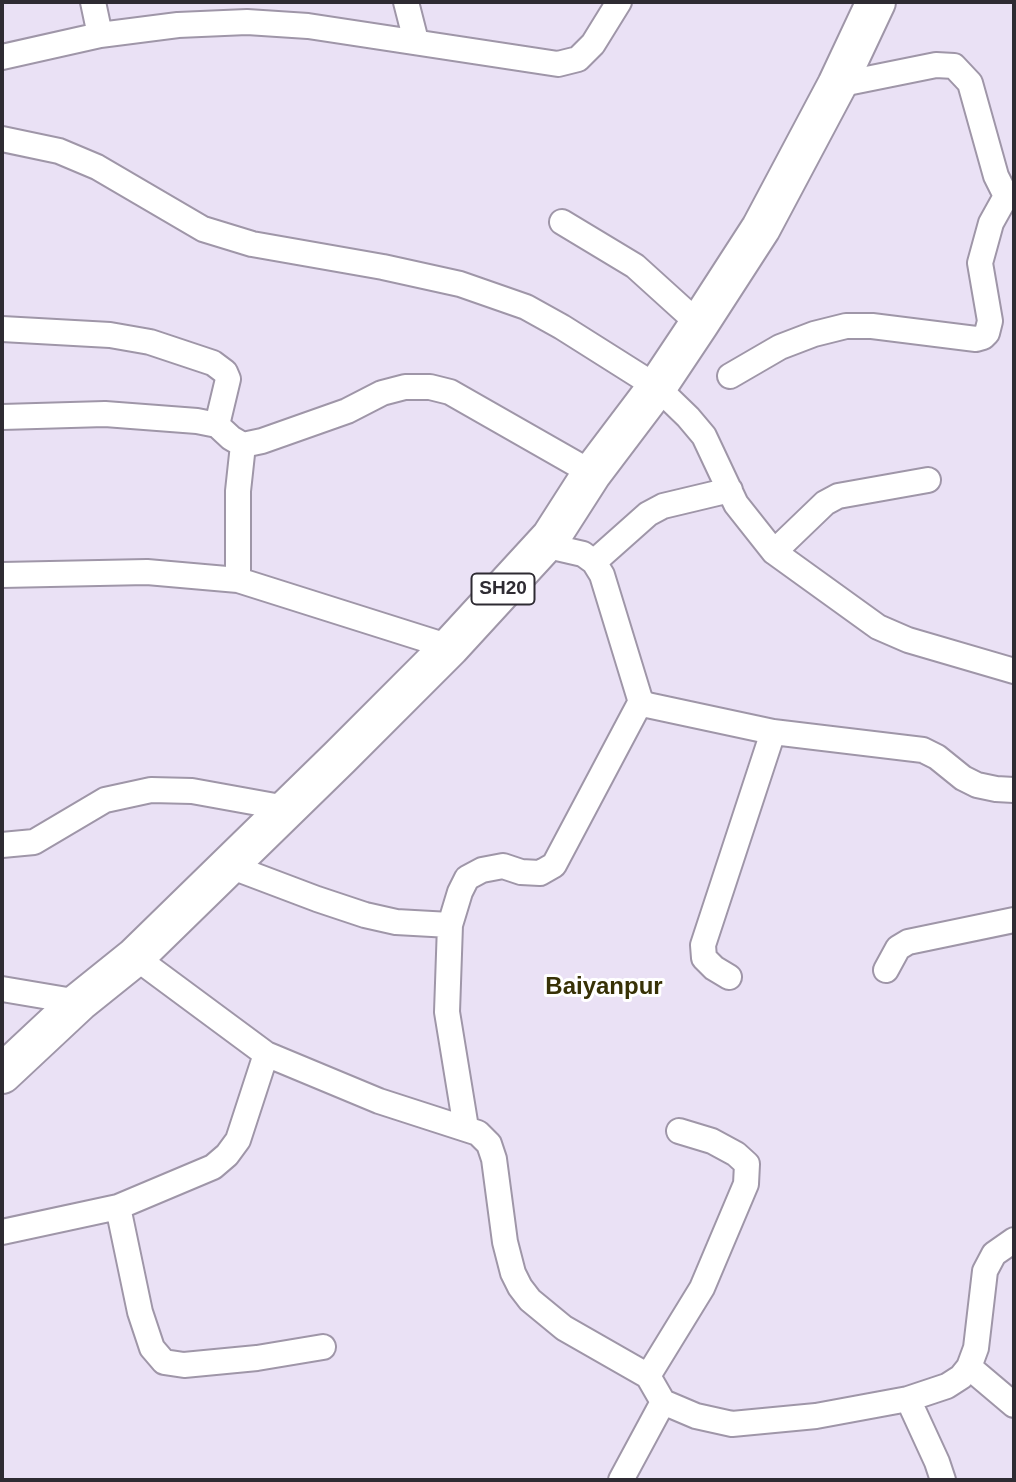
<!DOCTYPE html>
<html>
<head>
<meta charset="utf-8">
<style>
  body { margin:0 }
  #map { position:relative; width:1016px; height:1482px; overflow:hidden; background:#eae1f5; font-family:Arial,sans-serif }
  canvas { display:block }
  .frame { position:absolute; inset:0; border:4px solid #2e2b32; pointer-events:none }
</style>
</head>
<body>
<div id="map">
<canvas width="1016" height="1482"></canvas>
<div class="frame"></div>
</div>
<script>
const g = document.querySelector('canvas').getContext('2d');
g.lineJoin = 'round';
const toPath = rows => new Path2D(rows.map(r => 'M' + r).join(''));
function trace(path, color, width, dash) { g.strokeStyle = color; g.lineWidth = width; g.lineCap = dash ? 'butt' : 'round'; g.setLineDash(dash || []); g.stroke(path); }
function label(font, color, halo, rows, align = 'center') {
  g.font = font + ' Arial,sans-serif'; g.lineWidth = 6; g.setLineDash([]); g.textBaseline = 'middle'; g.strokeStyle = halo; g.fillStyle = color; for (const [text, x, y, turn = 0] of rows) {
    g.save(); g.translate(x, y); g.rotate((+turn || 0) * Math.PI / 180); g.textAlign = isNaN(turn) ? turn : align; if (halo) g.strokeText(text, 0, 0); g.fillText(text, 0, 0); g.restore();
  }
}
const minor = toPath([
  [93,2,100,35],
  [406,2,416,41],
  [2,57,100,35,178,25,247,22,308,26,558,64,578,59,593,44,619,2],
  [837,85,936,65,954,66,970,83,996,176,1006,196,1014,196],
  [2,139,59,151,97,167,203,229,252,244,383,267,460,284,526,307,562,327,657,387,688,417,704,436,736,504,774,552,878,627,908,640,1014,671],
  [562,222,635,266,699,324],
  [2,329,110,335,150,342,213,363,225,372,228,379,217,425],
  [730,376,780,347,814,334,846,326,872,326,976,339,983,337,987,333,990,321,980,263,991,223,1006,196],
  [2,417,105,414,197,421,217,425,231,438,243,445,262,441,347,411,382,393,405,387,430,387,450,392,592,473],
  [544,545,583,554,594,562,602,575,639,696,641,701,647,705,773,732,923,750,937,757,963,778,977,785,996,789,1014,790],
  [774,552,825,503,838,496,928,480],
  [594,562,648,514,663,506,730,490],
  [2,575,147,572,238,580,450,647],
  [238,580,238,491,243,445],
  [2,845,34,842,105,800,151,790,192,791,286,808],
  [227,865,317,899,365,915,396,922,450,925],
  [135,957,266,1054,379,1101,478,1133,489,1144,494,1159,505,1242,513,1273,520,1287,530,1300,564,1328,648,1376,663,1402,696,1416,732,1424,816,1416,908,1399,937,1462,943,1480],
  [886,970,898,948,908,942,1014,920],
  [729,977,714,968,704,958,703,945,773,732],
  [2,989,79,1002],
  [466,1128,447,1012,450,925,460,892,467,878,482,870,503,866,521,872,540,873,554,865,641,701],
  [118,1207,140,1312,152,1348,164,1362,184,1365,257,1358,323,1347],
  [2,1232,118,1207,213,1167,227,1155,238,1140,266,1054],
  [969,1367,1014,1405],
  [648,1376,702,1288,746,1184,747,1164,736,1154,712,1141,679,1131],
  [908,1399,947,1386,961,1377,969,1367,976,1348,985,1271,994,1254,1014,1240],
  [621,1480,663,1402]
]);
const primary = toPath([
  [2,1074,79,1002,135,957,340,757,450,647,551,537,592,473,657,387,699,324,761,228,837,85,876,2]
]);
trace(minor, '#9f96a8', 28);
trace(primary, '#9f96a8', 42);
trace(minor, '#fff', 24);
trace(primary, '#fff', 38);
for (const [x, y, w] of [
  [503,589,63]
]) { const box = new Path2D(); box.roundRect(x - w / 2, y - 15.5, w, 31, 5); g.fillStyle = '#fff'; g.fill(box); trace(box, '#2e2b32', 2); }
label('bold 19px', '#2e2b32', null, [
  ["SH20",503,589]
]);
label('bold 24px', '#373106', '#fff', [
  ["Baiyanpur",604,987]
]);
</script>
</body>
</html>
